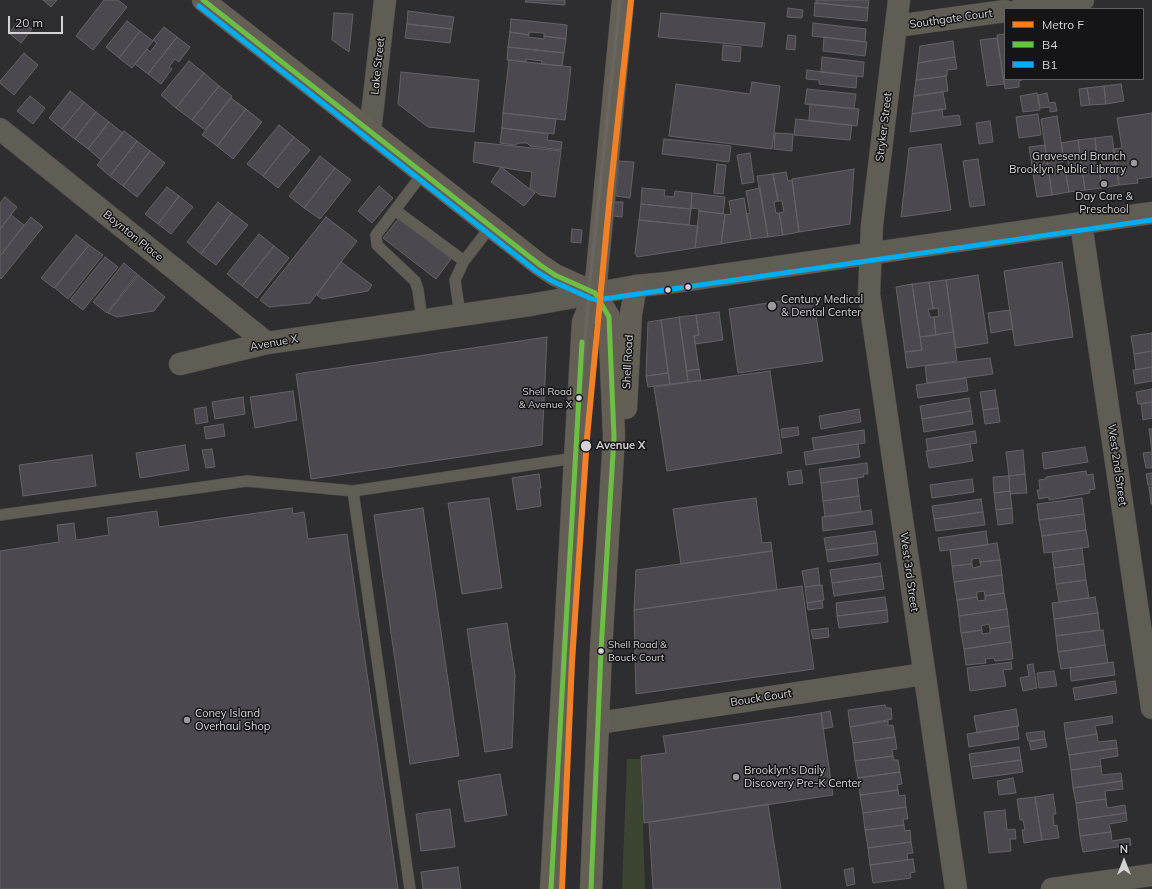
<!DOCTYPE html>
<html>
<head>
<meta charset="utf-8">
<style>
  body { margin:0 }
  #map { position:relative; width:1152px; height:889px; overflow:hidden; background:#2e2d30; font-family:Mulish,sans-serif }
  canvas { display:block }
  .legend { position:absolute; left:1004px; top:8px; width:140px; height:72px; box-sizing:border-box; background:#151517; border:1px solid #616164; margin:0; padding:5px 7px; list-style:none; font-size:12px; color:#d4d4d7 }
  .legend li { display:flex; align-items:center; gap:8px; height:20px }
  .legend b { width:20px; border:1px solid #616164 }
  .north { position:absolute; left:1104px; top:841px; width:40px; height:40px; -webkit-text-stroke:3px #151517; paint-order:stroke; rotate:0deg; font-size:11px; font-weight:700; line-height:16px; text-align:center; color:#d4d4d7 }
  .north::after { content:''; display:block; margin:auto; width:14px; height:18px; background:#d4d4d7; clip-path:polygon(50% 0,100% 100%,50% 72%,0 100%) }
  .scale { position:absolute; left:8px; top:16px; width:55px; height:18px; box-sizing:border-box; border:2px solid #d4d4d7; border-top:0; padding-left:5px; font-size:12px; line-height:14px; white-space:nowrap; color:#d4d4d7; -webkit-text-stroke:3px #151517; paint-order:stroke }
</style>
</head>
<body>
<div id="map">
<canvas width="1152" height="889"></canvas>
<ul class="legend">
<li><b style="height:5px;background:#f18026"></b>Metro F</li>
<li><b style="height:5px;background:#6cbe45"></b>B4</li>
<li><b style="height:5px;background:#00aeef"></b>B1</li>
</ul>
<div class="north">N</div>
<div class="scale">20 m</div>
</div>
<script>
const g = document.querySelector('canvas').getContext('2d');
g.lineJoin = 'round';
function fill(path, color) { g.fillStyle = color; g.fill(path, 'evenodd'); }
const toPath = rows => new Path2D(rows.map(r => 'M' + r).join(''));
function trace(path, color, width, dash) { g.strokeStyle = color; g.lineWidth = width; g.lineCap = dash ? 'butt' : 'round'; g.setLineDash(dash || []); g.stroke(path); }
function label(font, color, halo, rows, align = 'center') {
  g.font = font + ' Mulish,sans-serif'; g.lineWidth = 3; g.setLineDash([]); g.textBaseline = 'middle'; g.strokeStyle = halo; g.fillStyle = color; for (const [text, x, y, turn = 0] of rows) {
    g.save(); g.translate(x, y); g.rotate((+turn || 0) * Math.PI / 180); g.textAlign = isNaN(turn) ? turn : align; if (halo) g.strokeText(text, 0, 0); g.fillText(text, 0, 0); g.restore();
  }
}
fill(toPath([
  [627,759,641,759,645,889,622,889]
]), '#3b4532');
const building = toPath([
  [43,0,57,0,51,7,43,0],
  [104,0,118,0,127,7,93,50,76,36,104,0],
  [526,0,565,0,565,5,525,2,526,0],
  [816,0,869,0,868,8,816,3,816,0],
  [815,3,868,8,867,21,814,16,815,3],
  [788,8,803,10,802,18,787,17,788,8],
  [408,11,454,17,452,29,407,24,408,11],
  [334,13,353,14,349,52,332,40,334,13],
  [661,13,765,23,762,47,658,37,661,13],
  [20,19,32,29,21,43,9,33,20,19],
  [511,19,567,25,566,39,544,36,544,33,529,32,529,35,510,32,511,19],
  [127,21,140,31,119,58,106,47,127,21],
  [813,23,866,29,865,42,812,36,813,23],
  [407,24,452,29,450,43,405,38,407,24],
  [164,27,177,37,148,74,135,64,147,49,150,52,157,43,153,40,164,27],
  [140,31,153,41,132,68,119,58,140,31],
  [510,32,529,35,528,37,544,39,544,36,566,39,564,53,508,47,510,32],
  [1005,34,1005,79,1022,79,1022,80,1019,81,1019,87,1005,89,997,35,1005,34],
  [788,35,796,36,795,50,786,49,788,35],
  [177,37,190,47,179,62,175,59,169,67,172,69,161,84,148,74,177,37],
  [824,37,867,42,865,56,823,51,824,37],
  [997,38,1004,84,987,86,980,40,997,38],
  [953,41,955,57,918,63,920,46,953,41],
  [723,45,741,47,740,62,722,60,723,45],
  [508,47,564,53,562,66,541,64,542,61,526,59,526,62,507,60,508,47],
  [24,53,38,65,14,95,0,83,0,81,24,53],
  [822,57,864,62,863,77,821,72,822,57],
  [955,57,957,69,947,70,947,76,916,80,918,63,955,57],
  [509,60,571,67,565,120,503,113,509,60],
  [189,61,204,73,176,108,161,95,189,61],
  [807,70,857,76,856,88,819,84,819,80,806,79,807,70],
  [401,72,479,80,474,132,428,127,398,104,401,72],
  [204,73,219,86,192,120,176,108,204,73],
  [946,76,948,91,914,96,916,80,946,76],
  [752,82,780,86,772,149,669,136,676,84,750,94,752,82],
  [1121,84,1124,101,1106,104,1104,86,1121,84],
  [219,86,232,96,205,130,192,120,219,86],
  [1104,86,1106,104,1090,105,1087,88,1104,86],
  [1087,88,1090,105,1081,106,1079,89,1087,88],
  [807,89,856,94,854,109,805,104,807,89],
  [70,91,84,102,62,129,49,118,70,91],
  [943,92,946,109,912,114,914,96,943,92],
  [1037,93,1040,110,1023,112,1020,96,1037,93],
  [1047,93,1049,103,1055,102,1057,111,1050,112,1050,107,1040,108,1038,95,1047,93],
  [30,96,45,108,33,124,17,111,30,96],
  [231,98,246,109,217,146,202,135,231,98],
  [84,102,96,112,75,139,62,129,84,102],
  [810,104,859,109,857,126,809,121,810,104],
  [246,109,262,122,233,159,217,146,246,109],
  [942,109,943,117,959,115,961,125,910,132,912,114,942,109],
  [96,112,109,122,88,149,75,139,96,112],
  [503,113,556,119,554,134,502,128,503,113],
  [1152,113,1152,177,1137,179,1138,183,1119,185,1113,149,1122,148,1117,118,1152,113],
  [1038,114,1041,135,1019,138,1016,117,1038,114],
  [1057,116,1064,161,1060,162,1061,169,1065,169,1069,192,1052,195,1041,119,1057,116],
  [796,119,852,125,850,140,794,135,796,119],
  [990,121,993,142,979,144,976,123,990,121],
  [109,122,123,133,101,160,88,149,109,122],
  [279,125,294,137,263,176,247,164,279,125],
  [502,128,548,134,547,140,562,142,561,150,530,146,527,143,519,143,515,145,500,143,502,128],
  [124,131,137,141,110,176,97,165,124,131],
  [775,133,793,134,792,151,774,149,775,133],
  [1112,136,1119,185,1102,188,1098,164,1102,163,1101,156,1097,157,1095,138,1112,136],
  [294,137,310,150,278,188,263,176,294,137],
  [1095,138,1097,157,1094,157,1095,164,1098,164,1102,188,1085,190,1078,140,1095,138],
  [664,139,731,146,729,162,662,154,664,139],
  [1078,140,1085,190,1069,192,1065,169,1069,168,1068,161,1064,161,1061,143,1078,140],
  [137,141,150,151,123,186,110,176,137,141],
  [475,142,561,151,555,197,540,195,530,188,532,172,511,169,473,162,475,142],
  [941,144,951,210,901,217,909,148,941,144],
  [1045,145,1052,195,1037,197,1033,173,1036,173,1036,165,1032,166,1029,147,1045,145],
  [150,151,165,163,137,197,123,186,150,151],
  [750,153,754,182,742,184,737,155,750,153],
  [320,156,335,168,304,208,289,196,320,156],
  [978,159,985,205,970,207,963,161,978,159],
  [619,161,634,162,630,198,616,196,619,161],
  [717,164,726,165,723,194,714,193,717,164],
  [501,167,535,193,524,206,491,182,501,167],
  [335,168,351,180,320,219,304,208,335,168],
  [854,169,850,224,799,232,792,179,854,169],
  [786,172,788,181,792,180,799,232,783,235,779,213,784,212,782,201,778,201,773,174,786,172],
  [773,174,778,201,774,202,776,213,779,213,783,235,768,237,757,176,773,174],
  [379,186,393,198,372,223,358,211,379,186],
  [167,187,179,196,158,224,145,214,167,187],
  [642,188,665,190,664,196,674,197,675,191,692,193,691,209,641,204,642,188],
  [760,188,768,237,751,239,746,214,750,213,746,191,760,188],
  [692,193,725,197,723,214,699,211,699,209,691,208,692,193],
  [179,196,193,207,171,234,158,224,179,196],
  [5,197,17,207,0,229,0,203,5,197],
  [744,198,751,239,721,244,725,215,731,214,729,201,744,198],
  [218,202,232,213,201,254,187,242,218,202],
  [615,202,623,202,622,217,613,216,615,202],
  [641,204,691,209,689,225,639,220,641,204],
  [699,211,725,214,721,244,695,248,699,211],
  [232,213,248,225,216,265,201,254,232,213],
  [11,215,24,225,0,256,0,229,11,215],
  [31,217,43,227,1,279,0,277,0,256,31,217],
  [326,217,357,241,310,303,269,307,260,300,326,217],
  [399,218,451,259,436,279,383,238,399,218],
  [639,220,698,226,695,248,637,257,635,253,639,220],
  [572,229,582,230,581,243,571,242,572,229],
  [259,234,274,246,242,286,227,274,259,234],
  [76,235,89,245,54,288,41,278,76,235],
  [89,245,103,255,68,299,55,288,89,245],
  [274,246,289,258,257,298,242,286,274,246],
  [105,257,118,267,83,310,70,300,105,257],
  [341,262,372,285,368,291,322,299,317,295,341,262],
  [1062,262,1073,337,1015,346,1004,271,1062,262],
  [124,263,137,274,107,313,93,302,124,263],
  [138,275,165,297,154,311,117,317,108,313,138,275],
  [978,275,988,343,956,348,946,280,978,275],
  [946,280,953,332,936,335,934,317,939,316,938,308,933,309,929,282,946,280],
  [929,282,933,309,928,309,930,317,934,317,936,335,920,337,912,284,929,282],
  [912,284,922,350,905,352,896,287,912,284],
  [813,296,823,361,738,373,729,309,813,296],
  [1010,310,1013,329,991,333,988,313,1010,310],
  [719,312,723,340,695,344,694,336,699,335,696,315,719,312],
  [696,315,699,335,694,336,699,369,687,371,679,317,696,315],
  [679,317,688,382,670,384,661,320,679,317],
  [661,320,668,373,646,376,648,322,661,320],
  [953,332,957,361,907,368,905,352,922,350,920,337,953,332],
  [1152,333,1152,351,1134,354,1131,336,1152,333],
  [547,337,542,445,311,479,296,374,547,337],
  [1152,351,1152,367,1136,370,1134,354,1152,351],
  [990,358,993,374,927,383,925,366,990,358],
  [1152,367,1152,381,1135,384,1133,370,1152,367],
  [699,369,701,380,688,382,687,371,699,369],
  [770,371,782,453,667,471,654,387,770,371],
  [668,373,670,384,648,387,646,376,668,373],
  [966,378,968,391,918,398,916,385,966,378],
  [1152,389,1152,402,1138,404,1136,392,1152,389],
  [995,390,998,408,983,410,980,392,995,390],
  [293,391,297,420,255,428,250,397,293,391],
  [243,397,245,414,215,419,212,402,243,397],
  [969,398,971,411,922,419,920,406,969,398],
  [1152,402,1152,418,1143,420,1141,404,1152,402],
  [206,407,208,422,196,424,194,409,206,407],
  [998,408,1000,422,985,424,983,410,998,408],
  [859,409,861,422,821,429,819,416,859,409],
  [971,411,973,424,924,432,922,419,971,411],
  [223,424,225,436,206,439,204,427,223,424],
  [798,427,799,435,782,438,781,429,798,427],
  [1149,429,1152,429,1152,452,1149,429],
  [864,430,865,443,814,450,812,438,864,430],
  [975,431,977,443,928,451,926,439,975,431],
  [858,444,860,457,806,465,804,452,858,444],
  [970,444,973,461,929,468,926,451,970,444],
  [185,445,189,470,140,478,136,453,185,445],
  [1085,447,1088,462,1044,469,1042,453,1085,447],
  [212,449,215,467,206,468,202,450,212,449],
  [1023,450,1025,474,1009,476,1006,452,1023,450],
  [1152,452,1152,468,1146,468,1143,453,1152,452],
  [92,455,96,486,23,496,19,465,92,455],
  [867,463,868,474,863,474,864,477,821,483,819,469,867,463],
  [801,470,803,483,789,485,787,472,801,470],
  [1086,471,1087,475,1093,474,1095,489,1089,490,1090,493,1049,500,1049,497,1039,499,1037,490,1040,490,1039,480,1046,479,1046,477,1086,471],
  [1152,473,1152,485,1148,485,1146,474,1152,473],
  [539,474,541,488,539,488,541,506,517,510,512,478,539,474],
  [1025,474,1027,493,1010,494,1009,476,1025,474],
  [1009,476,1010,491,994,493,993,477,1009,476],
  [857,478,859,496,823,501,821,483,857,478],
  [972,479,974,492,932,498,930,485,972,479],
  [1149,487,1152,487,1152,504,1151,504,1149,487],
  [1010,491,1012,508,996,510,994,493,1010,491],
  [859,496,861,512,825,517,823,501,859,496],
  [489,498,502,588,462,594,448,503,489,498],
  [756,498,762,543,771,542,772,551,681,564,673,509,756,498],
  [1082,498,1084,514,1039,520,1037,504,1082,498],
  [981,499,983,512,934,519,932,506,981,499],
  [292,508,293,514,304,512,308,539,347,534,398,889,0,889,0,551,59,542,57,525,74,523,76,540,109,535,107,518,157,511,159,527,292,508],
  [423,508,459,756,410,764,374,515,423,508],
  [1012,508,1013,523,998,525,996,510,1012,508],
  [871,510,873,524,823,531,822,517,871,510],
  [983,512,985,525,936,531,934,519,983,512],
  [1084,514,1086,530,1042,536,1039,520,1084,514],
  [1086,530,1089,547,1044,553,1042,536,1086,530],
  [875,531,877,543,826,550,824,538,875,531],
  [986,531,988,545,940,551,938,538,986,531],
  [877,543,878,555,828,562,826,550,877,543],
  [997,543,1000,560,980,562,979,558,972,559,972,564,952,566,950,550,997,543],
  [1082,548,1084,564,1054,568,1052,552,1082,548],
  [772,551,777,590,634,610,636,570,772,551],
  [1000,560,1002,575,954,582,952,566,972,564,973,568,981,566,980,562,1000,560],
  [880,563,882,576,832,583,830,570,880,563],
  [1084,564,1086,580,1056,584,1054,568,1084,564],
  [818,568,820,585,805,587,802,571,818,568],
  [1002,575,1004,593,985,596,984,591,977,592,977,597,957,600,954,582,1002,575],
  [882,576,884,589,834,596,832,583,882,576],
  [1086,580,1089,598,1059,602,1056,584,1086,580],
  [822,585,824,600,807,603,805,587,822,585],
  [802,586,814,669,636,694,634,610,802,586],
  [1004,593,1007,609,959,616,957,600,977,597,978,601,985,600,985,596,1004,593],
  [885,597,887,610,837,616,836,603,885,597],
  [1095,597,1098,613,1054,619,1052,603,1095,597],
  [822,601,823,608,808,610,807,603,822,601],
  [1007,609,1009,626,990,629,989,624,981,626,982,630,961,633,959,616,1007,609],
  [887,610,888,622,839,628,837,616,887,610],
  [1098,613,1100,630,1056,636,1054,619,1098,613],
  [507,623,515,675,512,748,485,752,467,629,507,623],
  [1009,626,1011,642,964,649,961,633,982,630,982,634,990,633,990,629,1009,626],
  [828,628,829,637,813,639,811,630,828,628],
  [1103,630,1105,645,1058,652,1056,636,1103,630],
  [1011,642,1013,659,995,661,994,658,985,659,986,663,966,665,964,649,1011,642],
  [1105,645,1108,663,1061,669,1058,652,1105,645],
  [1011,662,1012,669,1003,670,1006,686,970,691,967,668,1011,662],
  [1113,662,1115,675,1071,681,1070,668,1113,662],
  [1033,664,1037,688,1023,691,1020,678,1029,676,1027,665,1033,664],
  [1054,671,1057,686,1039,688,1037,673,1054,671],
  [1115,681,1117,693,1075,700,1073,688,1115,681],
  [885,705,886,708,891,708,892,719,850,727,848,710,885,705],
  [1016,709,1019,726,977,733,974,716,1016,709],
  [830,711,833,727,823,729,821,713,830,711],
  [821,713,833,795,644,823,641,756,666,753,663,736,821,713],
  [1112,716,1113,723,1095,726,1097,734,1066,739,1064,723,1112,716],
  [888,721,888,726,893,725,895,737,853,743,850,727,888,721],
  [1017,726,1019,739,969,747,967,734,1017,726],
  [1044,731,1045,739,1028,741,1026,733,1044,731],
  [1097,734,1098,742,1116,740,1117,748,1069,755,1066,739,1097,734],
  [895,737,897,749,892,750,893,756,855,761,853,743,895,737],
  [1045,739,1047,747,1031,750,1029,742,1045,739],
  [1019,747,1021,760,971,767,969,754,1019,747],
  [1117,748,1118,756,1100,759,1101,766,1071,770,1069,755,1117,748],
  [893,756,894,760,898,760,900,772,858,778,855,761,893,756],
  [1021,760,1023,772,973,779,971,767,1021,760],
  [1101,766,1102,775,1121,773,1122,781,1073,788,1071,770,1101,766],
  [900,772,902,784,897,785,898,790,860,795,858,778,900,772],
  [500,774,507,815,465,822,458,781,500,774],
  [1013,778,1016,793,999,795,997,781,1013,778],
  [1122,781,1123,789,1105,791,1106,799,1076,803,1073,788,1122,781],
  [898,790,899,796,905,795,906,807,863,813,860,795,898,790],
  [1053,794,1056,814,1053,814,1054,826,1057,825,1059,838,1042,840,1035,797,1053,794],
  [1035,797,1042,840,1024,843,1022,830,1025,830,1023,820,1020,820,1017,799,1035,797],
  [1106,799,1107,808,1125,805,1126,813,1078,820,1076,803,1106,799],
  [768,804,781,889,653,889,649,822,768,804],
  [906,807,908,819,903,819,904,825,865,830,863,813,906,807],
  [450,809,455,847,421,851,416,814,450,809],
  [1005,810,1007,830,1015,829,1016,839,1010,839,1011,851,989,853,984,812,1005,810],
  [1126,813,1127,821,1109,824,1111,832,1080,836,1078,820,1126,813],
  [904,825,905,831,910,830,911,842,868,848,865,830,904,825],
  [1111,832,1112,841,1130,838,1131,845,1083,852,1080,836,1111,832],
  [911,842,913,853,907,854,908,860,870,865,868,848,911,842],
  [913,859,915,872,910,873,911,878,873,883,870,865,913,859],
  [458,867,461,889,423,889,421,872,458,867],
  [853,868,855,884,847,886,844,870,853,868]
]);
fill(building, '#4b494f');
trace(building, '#636365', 1);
const lane = toPath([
  [395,210,464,261,491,226],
  [460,315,455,280,464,261],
  [422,320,418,290,415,281,377,245,376,235,423,173],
  [0,515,247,481,353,491],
  [410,889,353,491,575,458]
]);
const street = toPath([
  [899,0,872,225,869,294,956,889],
  [1020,9,1083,0],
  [896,26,1005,11],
  [0,129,267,343],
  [370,132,385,0],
  [1081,223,1152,708],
  [180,364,267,343,530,305,636,286,667,283,1152,213],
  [598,723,924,674],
  [1052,889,1152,875]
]);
const secondary = toPath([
  [203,0,540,265,555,275,595,293],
  [626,408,631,314,636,286],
  [551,889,575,458,583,322,595,293,623,0],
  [591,889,601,651,614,437,609,317,595,293]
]);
trace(lane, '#49494a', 12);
trace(street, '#49494a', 23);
trace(secondary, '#49494a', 23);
trace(lane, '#605d55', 11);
trace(street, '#605d55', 22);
trace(secondary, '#645f55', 22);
trace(toPath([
  [553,826,556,797,562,656,578,420,590,281,620,0]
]), '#6a6763', 3);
trace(toPath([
  [203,0,540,265,555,275,595,293],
  [551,889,582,342],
  [591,889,601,651,614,437,609,317,595,293]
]), '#6cbe45', 5);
trace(toPath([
  [199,6,536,271,552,281,592,299],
  [596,300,1152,220]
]), '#00aeef', 5);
trace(toPath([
  [562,889,572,661,587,438,610,194,631,0]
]), '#f18026', 6);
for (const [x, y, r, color] of [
  [1134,163,4,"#9a9a9d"],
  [1104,184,4,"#9a9a9d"],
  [688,287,3.5,"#d4d4d7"],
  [668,290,3.5,"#d4d4d7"],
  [772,306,5,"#9a9a9d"],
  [579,398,3.5,"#d4d4d7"],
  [586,446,6,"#d4d4d7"],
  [601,651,3.5,"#d4d4d7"],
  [187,720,4,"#9a9a9d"],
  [736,777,4,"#9a9a9d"]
]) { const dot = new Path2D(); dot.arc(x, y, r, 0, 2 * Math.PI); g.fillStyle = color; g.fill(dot); trace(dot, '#151517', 1.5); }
label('10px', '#d4d4d7', '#151517', [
  ["Shell Road",572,392],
  ["& Avenue X",572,405],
  ["Shell Road &",608,645,"left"],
  ["Bouck Court",608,658,"left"]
], 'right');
label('11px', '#d4d4d7', '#151517', [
  ["Southgate Court",951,19,-8],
  ["Lake Street",378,66,-84],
  ["Stryker Street",884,127,-83],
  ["Boynton Place",133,236,39],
  ["Avenue X",274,343,-10],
  ["Shell Road",628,362,-87],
  ["West 2nd Street",1117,465,82],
  ["West 3rd Street",909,572,82],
  ["Bouck Court",761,698,-9]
]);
label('11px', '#d4d4d7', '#151517', [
  ["Gravesend Branch",1126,157,"right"],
  ["Brooklyn Public Library",1126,170,"right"],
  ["Day Care &",1104,197,"center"],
  ["Preschool",1104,210,"center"],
  ["Century Medical",781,300],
  ["& Dental Center",781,313],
  ["Coney Island",195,714],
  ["Overhaul Shop",195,727],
  ["Brooklyn's Daily",744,771],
  ["Discovery Pre-K Center",744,784]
], 'left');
label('bold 11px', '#d4d4d7', '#151517', [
  ["Avenue X",596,446]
], 'left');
</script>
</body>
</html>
